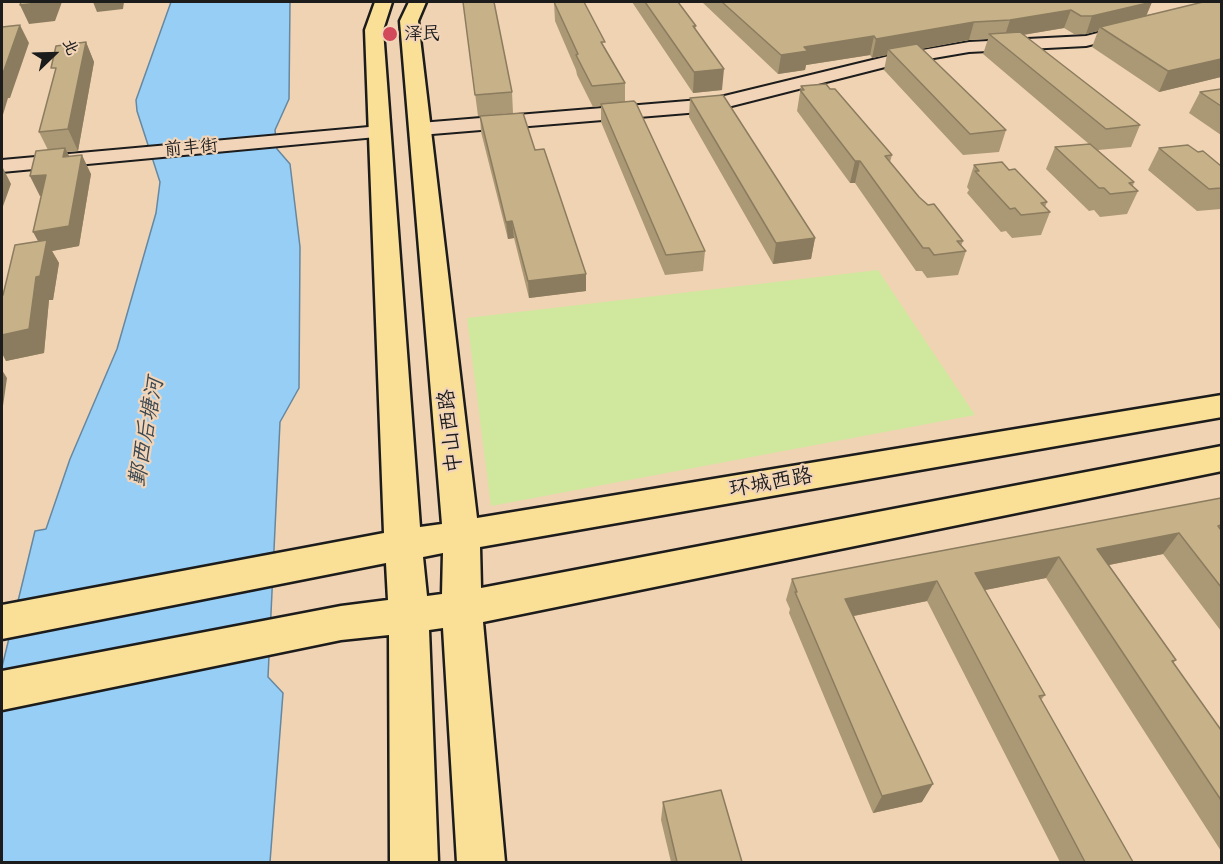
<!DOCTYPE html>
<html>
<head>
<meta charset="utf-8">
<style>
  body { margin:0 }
  #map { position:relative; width:1223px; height:864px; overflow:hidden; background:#f0d3b3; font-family:Caveat,"LXGW WenKai TC",sans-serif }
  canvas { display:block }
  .frame { position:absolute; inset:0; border:3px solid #1c1c1c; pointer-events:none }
  .north { position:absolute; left:24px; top:24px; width:60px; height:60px; -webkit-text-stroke:4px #f2d5b8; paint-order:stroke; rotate:67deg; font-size:16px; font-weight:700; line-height:24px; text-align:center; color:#1c1c1c }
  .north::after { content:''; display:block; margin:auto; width:21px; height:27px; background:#1c1c1c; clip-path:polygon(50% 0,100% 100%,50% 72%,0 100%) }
</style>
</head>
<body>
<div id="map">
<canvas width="1223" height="864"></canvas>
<div class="frame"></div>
<div class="north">北</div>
</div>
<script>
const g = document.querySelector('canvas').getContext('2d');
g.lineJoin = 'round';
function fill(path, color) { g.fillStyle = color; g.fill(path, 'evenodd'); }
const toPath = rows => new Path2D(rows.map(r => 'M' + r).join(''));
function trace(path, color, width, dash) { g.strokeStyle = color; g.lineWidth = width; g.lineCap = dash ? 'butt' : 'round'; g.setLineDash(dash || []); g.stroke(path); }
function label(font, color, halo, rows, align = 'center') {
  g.font = font + ' Caveat,"LXGW WenKai TC",sans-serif'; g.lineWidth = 4.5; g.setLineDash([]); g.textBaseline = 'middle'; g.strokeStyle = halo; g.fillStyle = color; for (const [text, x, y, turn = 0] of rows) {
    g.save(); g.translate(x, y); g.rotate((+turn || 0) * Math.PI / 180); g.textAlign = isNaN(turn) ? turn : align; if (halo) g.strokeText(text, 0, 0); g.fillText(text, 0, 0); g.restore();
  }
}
fill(toPath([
  [878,270,975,415,491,506,467,318]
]), '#d0e89d');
const water = toPath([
  [171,2,290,2,289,99,275,130,277,149,290,164,300,247,299,388,280,422,268,677,283,693,270,862,2,862,2,667,35,531,46,529,70,459,117,349,156,213,160,182,137,111,136,100,171,2]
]);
fill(water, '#97cef6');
trace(water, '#66879f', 1.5);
const street = toPath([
  [1136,23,1144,28,1142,32,1086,46,969,52,893,65,712,111,420,135,413,133,410,129,413,125,420,123,712,99,893,55,969,42,1086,36,1136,23],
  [380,126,387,128,390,132,387,136,2,172,2,160,380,126]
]);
const primary = toPath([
  [375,2,392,2,383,30,420,527,442,524,400,21,409,2,426,2,418,21,477,518,1222,395,1222,417,480,547,481,588,1222,446,1222,471,483,622,505,862,457,862,443,628,429,630,438,862,390,862,389,635,341,640,2,710,2,671,341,606,388,600,386,563,2,639,2,605,384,533,365,30,375,2],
  [443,553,442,594,427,596,423,557,443,553]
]);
trace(street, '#1c1c1c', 4);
trace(primary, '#1c1c1c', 5);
fill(street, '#f2d5b8');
fill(primary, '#fadf96');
fill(toPath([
  [463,2,512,92,513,113,478,116],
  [554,2,605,48,625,83,625,102,705,251,703,271,665,275,601,122,601,106,593,107,577,75,576,70,555,21],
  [632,2,678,2,696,26,695,29,722,90,693,93],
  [702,2,1152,2,1146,15,1221,2,1221,77,1159,92,1092,47,1098,31,1086,34,1074,34,1064,28,1023,35,1140,125,1131,147,1098,150,1134,182,1133,186,1138,191,1127,214,1100,217,1094,210,1089,211,1046,169,1055,147,1089,144,983,54,988,39,969,40,921,49,1006,130,999,152,963,155,884,70,887,55,872,58,870,55,806,65,805,70,778,74],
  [86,42,94,62,78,151,67,152,69,157,91,174,79,246,52,251,59,263,53,300,49,300,44,353,6,361,2,353,2,295,3,295,38,241,41,196,40,196,30,176,48,150,39,132],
  [801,86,830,89,892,155,890,162,919,197,963,241,961,246,966,251,958,275,927,278,922,271,916,271,855,183,850,183,797,111],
  [1221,89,1221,135,1189,113,1200,92],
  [690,98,815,238,811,259,773,264,689,117],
  [480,116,535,150,586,274,586,291,529,298,514,238,508,239,481,132],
  [1159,148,1198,152,1221,166,1221,209,1197,211,1148,170],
  [974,165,1047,202,1045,207,1050,212,1041,235,1012,238,1006,231,1001,232,967,193,969,190,967,187],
  [1221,498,1221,631,1163,554,1109,565,1176,660,1173,663,1221,730,1221,851,1046,578,985,590,1045,695,1041,700,1133,862,1060,862,927,601,854,616,922,802,873,813,789,613,790,609,786,600,792,579],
  [663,802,742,862,671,862,661,820]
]), '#ab9875');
fill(toPath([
  [47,2,62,2,55,21,29,24,20,5],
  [93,2,124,2,123,9,97,12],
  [1152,2,1145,19,1100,27,1098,31,1086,34,1092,16],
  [1071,10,1064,28,1004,38,1010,20],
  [974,22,969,40,893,54,888,49,887,55,872,58,876,39],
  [20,25,29,43,10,98,8,98,2,118,2,76],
  [874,36,870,55,806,65,805,70,778,74,781,55,804,47],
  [86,42,94,62,78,151,68,129],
  [1221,59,1221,77,1159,92,1168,71],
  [724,69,722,90,693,93,694,72],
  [65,148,75,167,63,157],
  [82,155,91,174,79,246,52,251,59,263,53,300,49,300,44,353,6,361,2,353,2,335,36,277,44,252,33,232],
  [855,161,860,161,855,183,850,183],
  [2,166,11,184,2,209],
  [46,175,56,194,40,196,30,176],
  [512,221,514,238,508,239,506,222],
  [815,238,811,259,773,264,776,243],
  [586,274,586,291,529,298,528,281],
  [2,370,7,378,2,413],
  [1179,533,1163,554,1084,570,1097,549],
  [1059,557,1046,578,965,594,975,573],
  [937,581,927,601,838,619,845,599],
  [933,784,922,802,873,813,882,796]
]), '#8b7c5f');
const building = toPath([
  [21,2,47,2,20,5,21,2],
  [463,2,494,2,512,92,475,95,463,2],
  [554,2,584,2,605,42,601,42,625,83,592,86,576,55,578,54,554,2],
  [645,2,678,2,696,26,693,26,724,69,694,72,645,2],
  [722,2,1152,2,1092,16,1081,16,1071,10,1010,20,974,22,876,39,874,36,804,47,808,51,781,55,722,2],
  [1203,2,1221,2,1221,59,1168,71,1100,27,1203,2],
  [20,25,2,76,2,27,20,25],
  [1020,32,1140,125,1106,129,989,34,1020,32],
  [86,42,68,129,39,132,56,68,51,68,56,46,86,42],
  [917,44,1006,130,970,134,888,49,917,44],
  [826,84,830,89,835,89,892,155,885,156,919,197,928,205,934,204,963,241,957,241,966,251,934,255,929,248,923,248,860,161,855,161,800,90,804,90,801,86,826,84],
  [1221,89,1221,106,1200,92,1221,89],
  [723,95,815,238,776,243,690,98,723,95],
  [634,101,636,103,705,251,666,255,601,104,634,101],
  [523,113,535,150,544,149,586,274,528,281,512,221,506,222,480,116,523,113],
  [1090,144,1134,182,1129,183,1138,191,1110,194,1104,188,1099,188,1055,147,1090,144],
  [1188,145,1198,152,1203,151,1221,166,1221,188,1209,189,1159,148,1188,145],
  [65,148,63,157,82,155,69,226,33,232,46,175,30,176,36,151,65,148],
  [1002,162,1009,170,1015,169,1047,202,1041,203,1050,212,1021,215,1015,208,1010,209,975,171,979,171,974,165,1002,162],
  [47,240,40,276,36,277,29,329,2,335,2,295,3,295,15,245,47,240],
  [1221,498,1221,525,1218,526,1221,530,1221,587,1179,533,1097,549,1176,660,1172,661,1221,730,1221,800,1059,557,975,573,1045,695,1039,696,1133,862,1085,862,937,581,845,599,933,784,882,796,795,592,797,592,792,579,1221,498],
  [721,790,742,862,677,862,663,802,721,790]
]);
fill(building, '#c7b188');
trace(building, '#8b7c5f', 1.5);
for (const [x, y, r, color] of [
  [390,34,8,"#d1495b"]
]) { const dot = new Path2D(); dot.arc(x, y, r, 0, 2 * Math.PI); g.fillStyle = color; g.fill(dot); trace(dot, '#f2d5b8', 2); }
label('18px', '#1c1c1c', '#f2d5b8', [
  ["泽民",404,34]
], 'left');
label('18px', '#1c1c1c', '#f2d5b8', [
  ["前丰街",191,148,-5]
]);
label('21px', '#1c1c1c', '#f2d5b8', [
  ["中山西路",451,431,-96],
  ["环城西路",771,483,-10]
]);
label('italic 22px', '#3b4852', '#f2d5b8', [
  ["鄞西后塘河",147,432,-80]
]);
</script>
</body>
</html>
